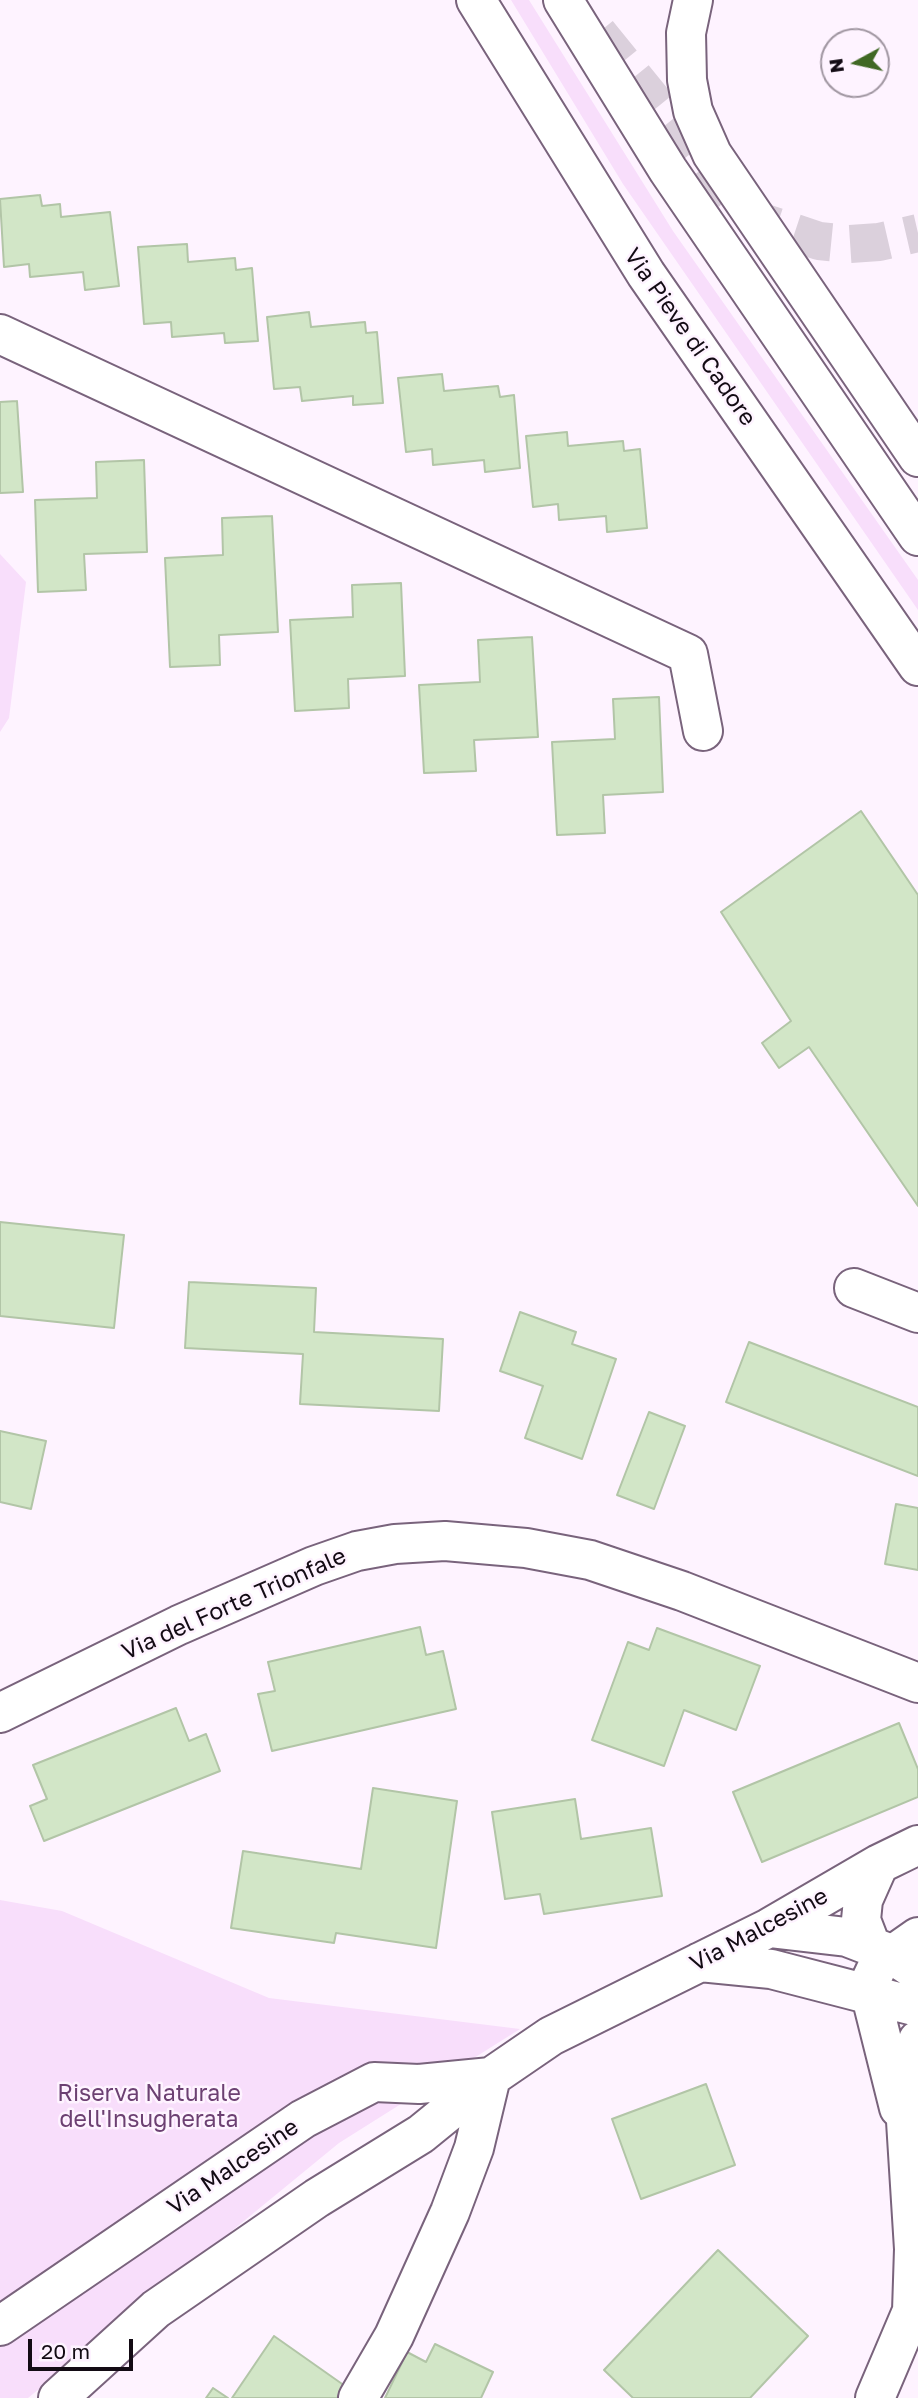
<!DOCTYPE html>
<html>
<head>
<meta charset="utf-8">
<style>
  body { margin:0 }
  #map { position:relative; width:918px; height:2398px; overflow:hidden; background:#fef3ff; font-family:"Golos Text",sans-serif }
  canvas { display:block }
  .north { position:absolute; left:820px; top:28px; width:70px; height:70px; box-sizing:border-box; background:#fef3ff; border:2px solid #a096a1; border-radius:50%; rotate:262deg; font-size:19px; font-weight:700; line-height:28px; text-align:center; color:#130b14 }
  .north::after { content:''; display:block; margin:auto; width:24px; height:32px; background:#406824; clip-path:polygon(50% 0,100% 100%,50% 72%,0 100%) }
  .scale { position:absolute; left:28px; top:2339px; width:105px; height:32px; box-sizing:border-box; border:4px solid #130b14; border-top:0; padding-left:9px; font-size:21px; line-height:24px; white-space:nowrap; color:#130b14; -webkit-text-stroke:5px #fef3ff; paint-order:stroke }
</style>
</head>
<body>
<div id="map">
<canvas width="918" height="2398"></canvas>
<div class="north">N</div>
<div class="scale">20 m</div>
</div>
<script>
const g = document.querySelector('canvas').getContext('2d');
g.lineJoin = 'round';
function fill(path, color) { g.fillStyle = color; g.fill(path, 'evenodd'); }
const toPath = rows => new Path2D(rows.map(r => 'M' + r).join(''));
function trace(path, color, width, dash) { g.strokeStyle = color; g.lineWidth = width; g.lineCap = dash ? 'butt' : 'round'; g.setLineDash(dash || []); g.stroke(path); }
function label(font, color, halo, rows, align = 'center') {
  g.font = font + ' "Golos Text",sans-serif'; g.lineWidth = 5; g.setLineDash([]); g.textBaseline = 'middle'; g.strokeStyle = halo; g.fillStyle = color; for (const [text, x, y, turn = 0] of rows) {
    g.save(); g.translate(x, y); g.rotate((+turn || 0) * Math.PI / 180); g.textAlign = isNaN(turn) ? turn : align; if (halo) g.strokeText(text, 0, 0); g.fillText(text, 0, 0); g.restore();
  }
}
fill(toPath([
  [511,0,529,0,673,231,918,580,918,610,623,184],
  [0,554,26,582,9,718,0,732],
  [0,1900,62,1911,269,1998,520,2029,339,2143,28,2398,0,2398]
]), '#f8defb');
const building = toPath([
  [40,195,42,206,60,204,61,217,110,212,119,286,85,290,83,272,30,277,29,264,4,267,0,199,40,195],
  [187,244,188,262,235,258,236,270,252,268,258,341,225,343,224,333,172,337,171,322,144,324,138,247,187,244],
  [309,312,311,327,365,322,366,333,377,332,383,403,353,405,353,396,302,401,300,387,274,389,267,317,309,312],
  [442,374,444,391,498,386,500,397,514,395,520,468,485,472,484,460,433,465,432,449,406,452,398,378,442,374],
  [17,401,23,492,0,493,0,402,17,401],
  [567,432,568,446,623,441,624,451,640,449,647,528,607,532,606,516,559,520,558,504,533,507,526,436,567,432],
  [144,460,147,552,84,554,86,590,38,592,35,500,97,498,96,462,144,460],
  [272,516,278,632,219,635,220,665,170,667,165,558,223,555,222,518,272,516],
  [401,583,405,676,348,679,349,708,295,711,290,620,353,617,352,585,401,583],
  [532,637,538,737,474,740,476,771,424,773,419,685,480,682,478,640,532,637],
  [659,697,663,792,603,795,605,833,557,835,552,742,615,739,613,699,659,697],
  [861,811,918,895,918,1206,809,1047,779,1068,762,1043,791,1021,721,912,861,811],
  [0,1222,124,1235,114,1328,0,1316,0,1222],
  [189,1282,316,1288,314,1332,443,1339,439,1411,300,1404,303,1354,185,1348,189,1282],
  [520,1312,576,1332,572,1344,616,1359,582,1459,525,1438,543,1386,500,1371,520,1312],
  [749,1342,918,1407,918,1476,726,1402,749,1342],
  [649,1412,685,1426,654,1509,617,1495,649,1412],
  [0,1431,46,1441,31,1509,0,1502,0,1431],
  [896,1504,918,1508,918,1570,885,1564,896,1504],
  [420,1627,426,1655,443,1651,456,1709,272,1751,258,1694,275,1691,268,1662,420,1627],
  [657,1628,760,1666,736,1730,684,1710,664,1766,592,1740,628,1642,649,1650,657,1628],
  [176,1708,189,1741,206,1734,220,1771,44,1841,30,1806,47,1799,33,1765,176,1708],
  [899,1723,918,1769,918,1797,762,1862,733,1792,899,1723],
  [373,1788,457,1801,436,1948,336,1933,334,1943,231,1928,243,1851,361,1869,373,1788],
  [575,1799,581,1839,651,1828,662,1896,544,1914,540,1894,505,1899,492,1812,575,1799],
  [706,2084,735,2165,641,2199,612,2119,706,2084],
  [718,2250,808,2336,750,2398,633,2398,604,2370,718,2250],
  [274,2336,345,2386,337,2398,232,2398,274,2336],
  [435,2344,493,2372,481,2398,385,2398,407,2352,426,2362,435,2344],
  [213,2388,228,2398,206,2398,213,2388]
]);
fill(building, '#d2e6c7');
trace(building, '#b2c5a7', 2);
trace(toPath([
  [598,33,714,176,762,222,819,241,849,244,879,242,918,233]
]), '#dbd0dc', 38, [38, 19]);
const minor = toPath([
  [476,0,646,274,918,666],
  [563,0,668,170,918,536],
  [0,334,688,654,703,731],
  [854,1288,918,1313],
  [0,1713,179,1625,314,1566,357,1551,395,1544,445,1541,526,1548,590,1560,682,1591,918,1683],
  [769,1928,847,1937,891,1954,918,1972],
  [871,1946,861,1920,863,1900,879,1864],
  [700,1962,771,1969,918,2007],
  [899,2108,871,1996,871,1980,878,1965,918,1937],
  [0,2326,303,2119,374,2082,419,2084,491,2077],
  [58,2398,156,2309,317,2198,421,2134,491,2077,551,2036,769,1928,879,1864,918,1845],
  [358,2398,394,2336,450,2212,474,2148,491,2077],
  [875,2398,912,2311,914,2249,905,2105,908,2080,918,2040]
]);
const highway = toPath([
  [693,0,686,33,687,80,693,111,712,154,918,457]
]);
trace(minor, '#79637c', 42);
trace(highway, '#79637c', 42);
trace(minor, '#fff', 38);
trace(highway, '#fff', 38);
label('23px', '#130b14', '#fef3ff', [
  ["Via Pieve di Cadore",690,337,55],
  ["Via del Forte Trionfale",234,1604,-24],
  ["Via Malcesine",759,1930,-28],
  ["Via Malcesine",233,2167,-34]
]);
label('23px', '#6c4072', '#fef3ff', [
  ["Riserva Naturale",149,2094],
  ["dell'Insugherata",149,2120]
]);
</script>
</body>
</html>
